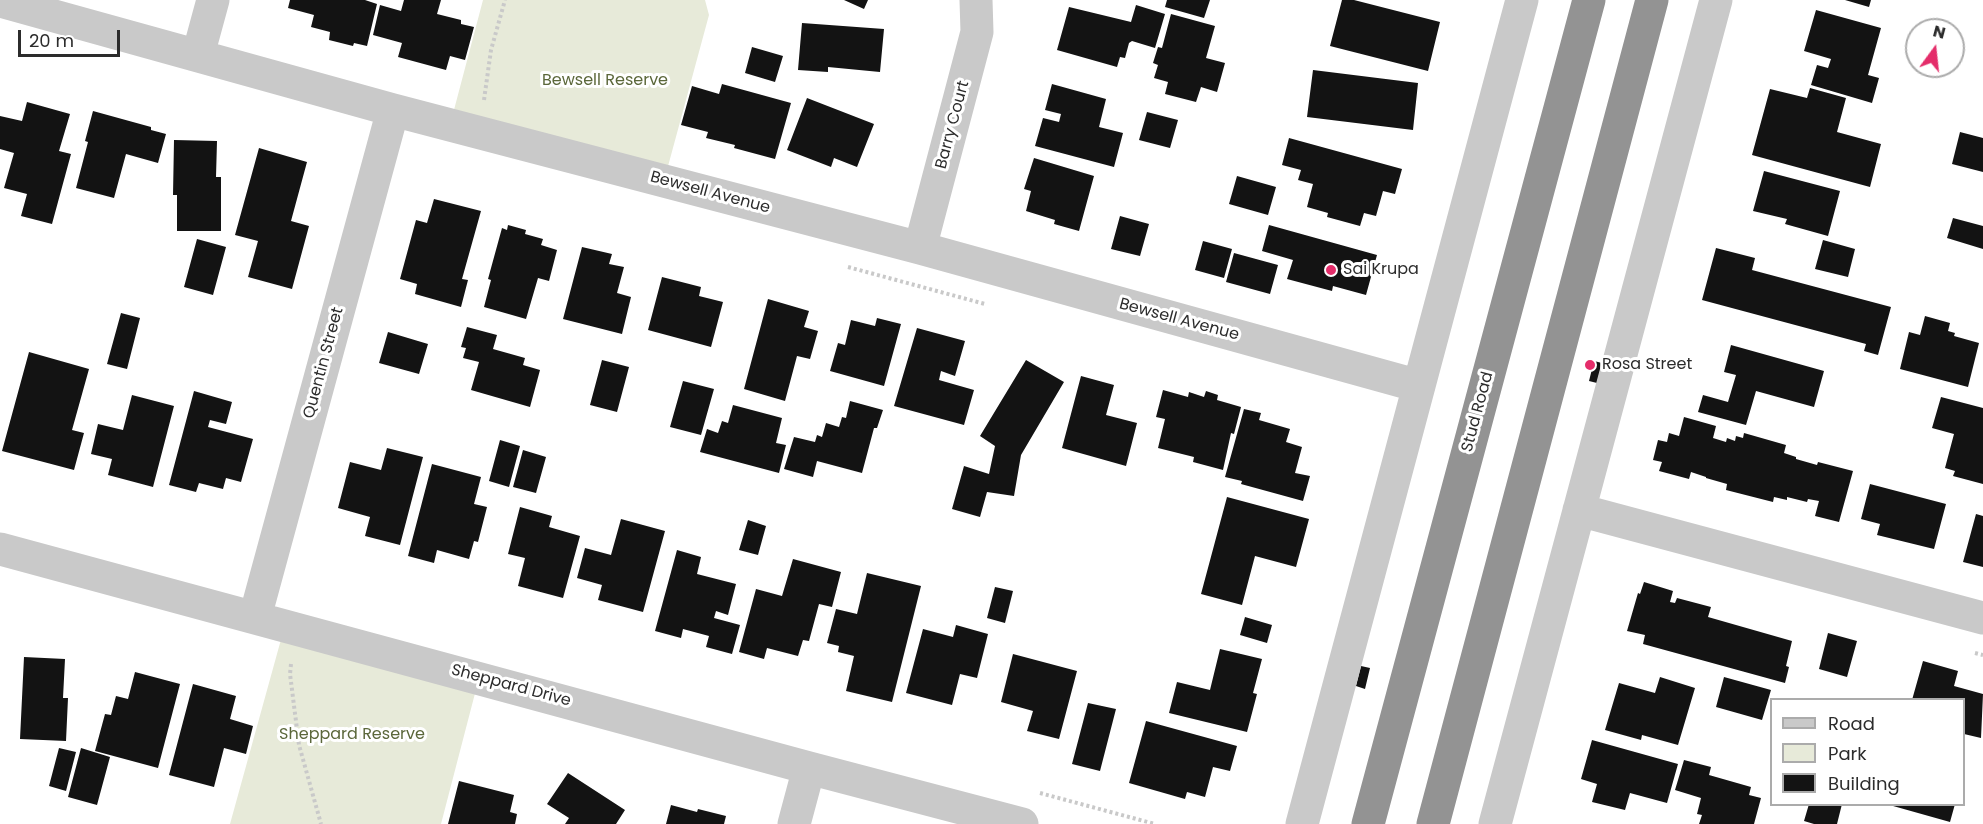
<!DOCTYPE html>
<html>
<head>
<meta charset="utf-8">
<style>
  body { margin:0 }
  #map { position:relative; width:1983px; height:824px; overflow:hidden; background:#fff; font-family:Poppins,sans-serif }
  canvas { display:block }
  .legend { position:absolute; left:1770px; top:698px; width:195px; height:108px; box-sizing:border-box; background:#fff; border:2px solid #ababab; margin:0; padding:8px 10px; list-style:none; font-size:18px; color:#2c2c2c }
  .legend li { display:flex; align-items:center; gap:12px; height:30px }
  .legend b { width:30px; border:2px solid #ababab }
  .north { position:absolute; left:1905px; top:18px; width:60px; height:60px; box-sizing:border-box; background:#fff; border:2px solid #ababab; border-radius:50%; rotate:15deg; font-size:16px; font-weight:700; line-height:24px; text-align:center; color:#2c2c2c }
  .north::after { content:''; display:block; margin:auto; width:21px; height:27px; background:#e42d6a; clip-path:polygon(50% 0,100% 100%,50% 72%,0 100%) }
  .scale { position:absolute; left:18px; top:30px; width:102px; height:27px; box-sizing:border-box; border:3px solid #2c2c2c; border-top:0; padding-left:8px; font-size:18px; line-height:21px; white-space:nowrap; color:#2c2c2c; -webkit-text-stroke:4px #fff; paint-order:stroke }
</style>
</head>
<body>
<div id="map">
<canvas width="1983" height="824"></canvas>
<ul class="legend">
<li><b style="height:8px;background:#c9c9c9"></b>Road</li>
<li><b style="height:16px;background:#e7ead9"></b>Park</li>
<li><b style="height:16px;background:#131313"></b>Building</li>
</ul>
<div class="north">N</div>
<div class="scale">20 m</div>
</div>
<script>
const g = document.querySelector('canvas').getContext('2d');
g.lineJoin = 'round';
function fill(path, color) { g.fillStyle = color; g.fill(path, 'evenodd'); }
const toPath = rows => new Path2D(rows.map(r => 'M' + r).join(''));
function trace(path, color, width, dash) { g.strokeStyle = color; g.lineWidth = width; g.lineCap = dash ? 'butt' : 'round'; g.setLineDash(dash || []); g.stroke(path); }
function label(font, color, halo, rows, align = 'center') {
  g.font = font + ' Poppins,sans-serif'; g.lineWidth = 6; g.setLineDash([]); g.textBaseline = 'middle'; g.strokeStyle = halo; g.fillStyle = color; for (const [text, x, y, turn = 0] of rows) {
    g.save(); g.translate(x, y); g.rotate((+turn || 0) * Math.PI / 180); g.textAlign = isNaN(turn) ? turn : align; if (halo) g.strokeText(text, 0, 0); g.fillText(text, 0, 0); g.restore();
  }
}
fill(toPath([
  [483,0,705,0,709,15,664,181,450,125],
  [285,625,479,678,441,824,230,824]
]), '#e7ead9');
fill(toPath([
  [290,0,365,0,377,4,367,46,354,43,353,46,329,40,330,32,311,27,314,15,288,8],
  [404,0,441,0,437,14,461,20,461,24,474,27,465,60,450,56,446,70,398,57,402,43,373,35,380,5,401,11],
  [844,0,868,0,864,9],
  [1167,0,1210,0,1204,18,1165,7],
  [1342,0,1354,0,1440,22,1428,71,1330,46],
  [1845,0,1871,0,1869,7],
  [1136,5,1165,14,1155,48,1132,41,1129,43,1125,58,1120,57,1117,67,1057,50,1069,7,1131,22],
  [1816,10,1881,28,1868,75,1879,78,1872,103,1811,85,1817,65,1828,68,1831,59,1804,51],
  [1171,14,1215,26,1206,58,1225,63,1217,92,1201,87,1196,102,1165,94,1168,82,1154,78,1158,65,1153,63,1158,47,1162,48],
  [802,23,884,29,880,72,828,67,828,72,798,70],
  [752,47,783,56,775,82,745,73],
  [1313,70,1418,83,1413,130,1307,117],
  [722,84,791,103,775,159,734,148,735,145,706,138,708,132,681,125,692,86,719,94],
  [1052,84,1106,99,1099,127,1123,133,1114,167,1035,146,1043,118,1059,122,1061,114,1045,110],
  [1810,88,1846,98,1837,132,1881,144,1870,187,1752,155,1770,89,1807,98],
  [807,98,874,124,857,167,834,158,831,167,787,150],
  [27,102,70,114,59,151,71,154,52,224,21,216,27,194,4,188,14,153,0,149,0,116,22,121],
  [93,111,151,127,151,130,166,134,158,163,126,154,114,198,76,188,88,142,85,141],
  [1147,112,1178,120,1170,148,1139,140],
  [1960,132,1983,138,1983,172,1952,164],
  [1289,138,1402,169,1395,194,1383,191,1376,216,1364,213,1360,226,1327,217,1328,213,1307,207,1313,184,1298,180,1301,170,1282,165],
  [174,140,217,141,216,177,221,177,221,231,177,231,177,195,173,195],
  [259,148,307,162,291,221,309,226,292,289,248,277,258,241,235,235],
  [1034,158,1094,176,1079,231,1054,224,1055,220,1026,211,1031,191,1024,189],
  [1764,171,1840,191,1828,236,1785,224,1787,219,1753,211],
  [1237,176,1276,187,1268,215,1229,204],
  [434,199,481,211,462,279,468,280,461,307,415,294,417,284,400,279,416,220,427,223],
  [1120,216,1149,224,1140,256,1111,249],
  [1953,218,1983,226,1983,249,1947,238],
  [508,225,526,230,525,234,543,239,541,245,557,250,549,281,538,278,526,319,484,307,491,280,488,279,502,228,507,230],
  [1269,225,1377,255,1366,295,1333,286,1332,291,1287,279,1293,260,1262,251],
  [197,239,226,247,213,295,184,287],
  [1823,240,1855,249,1848,277,1815,269],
  [1203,241,1232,249,1224,278,1195,270],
  [582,247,612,254,609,264,624,267,617,293,631,297,622,334,563,319],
  [1716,248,1755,258,1752,270,1891,307,1878,355,1864,351,1866,344,1702,300],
  [1234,253,1278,265,1270,294,1226,282],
  [662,277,701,287,699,296,723,302,711,347,648,330],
  [768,299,809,311,804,327,818,331,810,359,797,356,785,401,744,389],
  [121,313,140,318,127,369,107,364],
  [1925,316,1950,323,1948,331,1955,333,1954,336,1979,343,1968,387,1900,369,1909,332,1920,335],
  [877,318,901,324,884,386,830,371,838,343,845,345,851,320,875,326],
  [467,327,497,335,493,349,525,358,523,365,540,370,530,407,471,390,479,362,463,358,466,348,461,347],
  [917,328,965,341,955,376,941,371,939,380,974,390,964,425,894,406],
  [388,332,428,344,419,374,379,363],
  [1731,345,1824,371,1814,407,1756,391,1746,425,1698,412,1703,395,1728,402,1736,375,1724,372],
  [29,352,89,369,72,430,84,433,74,470,2,451],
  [602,360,629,367,617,412,590,405],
  [1026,360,1064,382,1021,455,1014,496,987,492,980,517,952,509,964,466,989,474,995,446,980,436],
  [1594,361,1602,363,1597,383,1589,381],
  [1081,376,1114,385,1106,415,1137,423,1126,466,1062,448],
  [683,381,714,389,701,435,670,427],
  [1163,390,1188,397,1189,392,1204,397,1206,391,1218,395,1217,400,1241,407,1234,434,1231,433,1223,470,1193,462,1194,457,1158,448,1165,419,1156,417],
  [194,391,232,402,226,424,210,420,208,427,253,439,241,482,226,478,223,489,199,483,196,492,169,485],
  [132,395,174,406,153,487,108,475,112,459,91,454,98,424,123,430],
  [1941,397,1983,408,1983,484,1953,476,1955,471,1945,468,1954,434,1932,428],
  [850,401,883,410,877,428,874,428,862,473,817,461,813,477,784,469,794,437,815,442,817,435,822,437,826,423,839,427,842,417,846,418],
  [733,405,782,418,776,443,786,445,779,473,700,452,707,429,718,433,722,421,728,423],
  [1244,409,1261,413,1259,420,1290,429,1286,442,1302,447,1295,473,1310,476,1303,501,1241,484,1242,481,1225,477],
  [1684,417,1716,426,1713,438,1726,442,1727,438,1735,441,1736,436,1743,438,1744,433,1786,445,1784,453,1796,457,1796,459,1817,465,1818,462,1853,471,1839,522,1815,516,1819,501,1808,499,1807,502,1787,497,1787,500,1774,497,1773,502,1726,490,1727,484,1706,478,1706,477,1691,472,1689,479,1659,471,1662,462,1653,460,1658,440,1667,442,1669,433,1679,436],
  [500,440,520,446,509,487,489,481],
  [387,448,423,457,400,545,365,536,370,517,338,508,350,462,381,470],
  [523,450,546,457,536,493,513,487],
  [432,464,481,477,474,504,487,507,478,542,474,541,469,559,437,550,434,563,408,556],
  [1870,484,1946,504,1934,549,1877,535,1880,524,1861,519],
  [1227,497,1309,519,1296,567,1255,556,1242,605,1201,594],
  [520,507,552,516,549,527,580,536,563,598,518,586,525,558,508,554],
  [1976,514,1983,516,1983,567,1963,562],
  [621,519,665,531,643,612,598,600,602,585,577,578,585,548,611,555],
  [748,520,766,526,758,555,739,550],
  [677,550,701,557,697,574,736,584,728,615,716,611,714,618,740,625,732,654,706,647,709,636,683,629,681,638,655,631],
  [793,559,841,572,832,607,819,604,809,641,803,640,798,656,767,648,764,659,739,652,756,589,782,596],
  [867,573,921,586,892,702,846,691,854,656,838,652,839,646,827,643,836,609,857,614],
  [1644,582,1673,591,1670,602,1675,603,1677,598,1711,607,1708,617,1792,641,1786,666,1789,667,1785,683,1643,644,1645,635,1627,631,1638,593,1640,594],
  [995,587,1013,591,1005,623,987,618],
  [1245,617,1272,625,1267,643,1240,635],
  [956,625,988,634,977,678,960,674,952,705,906,693,923,629,953,637],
  [1828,633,1857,641,1847,677,1819,669],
  [1220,649,1262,659,1253,693,1257,694,1247,732,1169,713,1177,682,1210,690],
  [1013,654,1077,671,1059,739,1027,731,1033,711,1001,702],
  [24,657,65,659,63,698,68,698,66,741,20,739],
  [1923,661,1958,671,1954,686,1983,694,1981,738,1964,734,1964,700,1912,700],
  [1361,666,1370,668,1365,689,1356,686],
  [135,672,180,684,158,768,95,751,105,714,111,715,116,696,128,699],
  [1660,677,1695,688,1678,745,1642,735,1641,740,1605,730,1619,683,1655,693],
  [1724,677,1771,690,1762,720,1716,707],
  [193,684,236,696,230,719,253,726,246,754,224,748,214,787,169,775],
  [1088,703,1116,709,1100,771,1072,764],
  [1146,721,1237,746,1230,771,1213,767,1205,797,1187,792,1185,799,1129,783],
  [1592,740,1678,764,1667,803,1630,793,1625,810,1592,802,1597,784,1581,779],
  [59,748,76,752,66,791,49,786],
  [81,748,110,757,97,805,68,797],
  [1684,760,1711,767,1709,775,1751,787,1749,795,1761,798,1754,824,1699,824,1702,815,1697,814,1701,798,1675,790],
  [568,773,625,810,616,824,565,824,569,818,547,804],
  [459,781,514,795,510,812,517,814,515,824,448,824],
  [1809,804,1842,804,1837,824,1814,824,1804,821],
  [1886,804,1955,804,1950,822],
  [671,805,697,812,698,809,726,816,724,824,666,824]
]), '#131313');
trace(toPath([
  [484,100,491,50,505,0],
  [848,267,985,304],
  [1975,653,1983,655],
  [291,664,290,674,299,745,321,824],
  [1040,793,1155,824]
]), '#c9c9c9', 4, [3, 3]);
trace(toPath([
  [0,1,393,110,920,248,1419,386],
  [198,55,213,0],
  [920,248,977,32,976,0],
  [1579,510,1983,618],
  [0,549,809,768,1022,824],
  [255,617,393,110],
  [794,824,809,768],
  [1302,824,1522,0],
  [1495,824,1716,0]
]), '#c9c9c9', 33);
trace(toPath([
  [1368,824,1589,0],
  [1433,824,1652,0]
]), '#939393', 33);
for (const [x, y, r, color] of [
  [1331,270,6,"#e42d6a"],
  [1590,365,6,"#e42d6a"]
]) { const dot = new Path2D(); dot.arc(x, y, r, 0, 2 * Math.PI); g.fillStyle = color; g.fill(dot); trace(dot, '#fff', 2); }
label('16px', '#5b673a', '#fff', [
  ["Bewsell Reserve",605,81],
  ["Sheppard Reserve",352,735]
]);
label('16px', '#2c2c2c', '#fff', [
  ["Barry Court",953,125,-75],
  ["Bewsell Avenue",710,193,15],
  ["Bewsell Avenue",1179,320,15],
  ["Quentin Street",324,363,-75],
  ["Stud Road",1478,412,-75],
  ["Sheppard Drive",511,686,15]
]);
label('16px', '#2c2c2c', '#fff', [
  ["Sai Krupa",1343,270],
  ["Rosa Street",1602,365]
], 'left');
</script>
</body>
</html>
